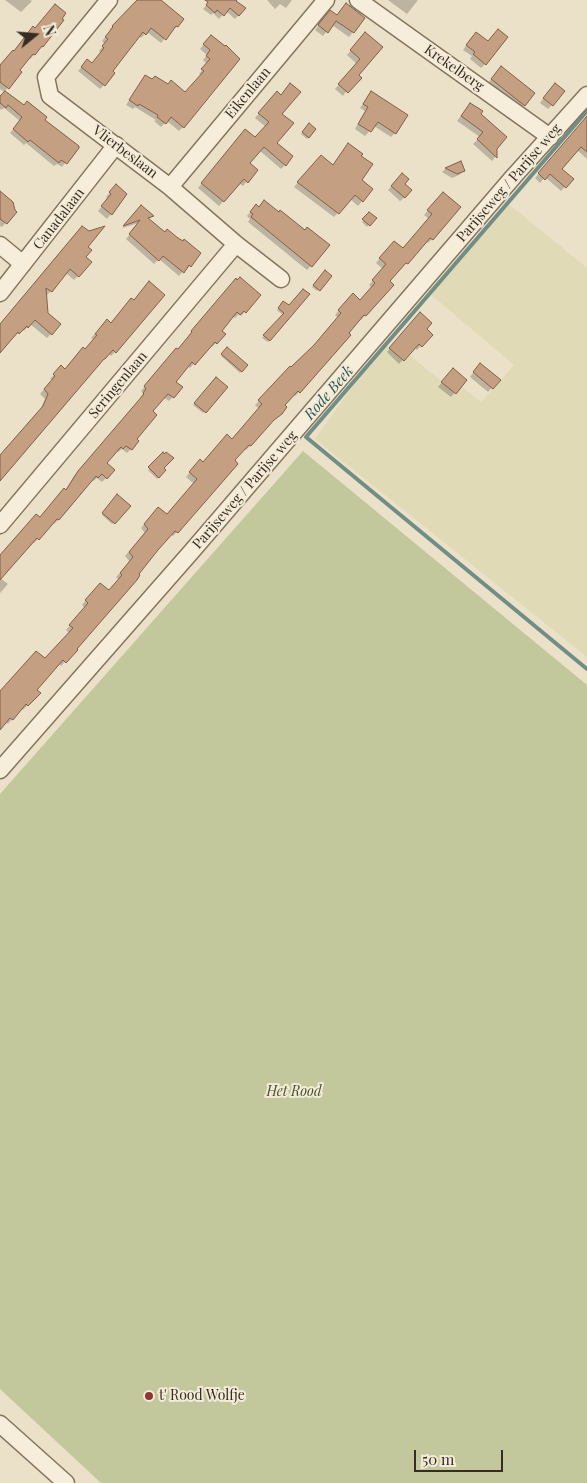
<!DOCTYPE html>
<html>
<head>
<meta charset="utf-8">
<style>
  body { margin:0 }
  #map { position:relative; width:587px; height:1483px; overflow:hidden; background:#ebe1c8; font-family:"Playfair Display",serif }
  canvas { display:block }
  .north { position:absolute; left:10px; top:10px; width:50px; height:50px; -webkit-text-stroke:4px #f3ebd7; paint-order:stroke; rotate:73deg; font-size:14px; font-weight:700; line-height:20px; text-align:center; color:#372c21 }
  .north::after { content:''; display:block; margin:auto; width:18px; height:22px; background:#372c21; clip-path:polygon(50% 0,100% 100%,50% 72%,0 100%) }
  .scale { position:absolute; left:414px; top:1450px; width:89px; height:22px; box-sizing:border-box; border:2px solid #372c21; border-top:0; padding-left:6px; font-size:15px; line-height:18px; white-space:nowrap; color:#372c21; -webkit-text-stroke:4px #f3ebd7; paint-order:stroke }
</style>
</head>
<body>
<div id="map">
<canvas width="587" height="1483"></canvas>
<div class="north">N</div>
<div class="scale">50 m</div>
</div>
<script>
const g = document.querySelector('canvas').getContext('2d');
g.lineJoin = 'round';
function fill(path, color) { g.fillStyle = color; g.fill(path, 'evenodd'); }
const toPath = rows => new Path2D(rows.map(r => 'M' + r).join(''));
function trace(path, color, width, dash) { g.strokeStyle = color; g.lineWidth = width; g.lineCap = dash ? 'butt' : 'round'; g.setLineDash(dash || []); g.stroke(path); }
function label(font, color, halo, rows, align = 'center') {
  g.font = font + ' "Playfair Display",serif'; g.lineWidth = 4; g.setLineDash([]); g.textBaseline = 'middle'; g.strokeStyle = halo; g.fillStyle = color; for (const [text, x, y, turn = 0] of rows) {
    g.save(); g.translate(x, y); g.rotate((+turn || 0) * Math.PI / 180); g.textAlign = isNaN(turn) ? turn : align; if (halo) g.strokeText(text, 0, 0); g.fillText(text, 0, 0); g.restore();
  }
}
fill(toPath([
  [506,202,587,268,587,657,315,439,384,343,404,361,410,355,456,394,462,387,481,402,514,365,428,292]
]), '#e0dab6');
fill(toPath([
  [303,451,587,685,587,1483,101,1483,0,1389,0,794]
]), '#c2c89c');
fill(toPath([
  [5,0,30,0,32,1,21,12],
  [137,0,159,0,177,26,173,30,172,29,161,43,147,32,141,38,139,36,111,71,104,85,100,89,78,71,87,61,92,65,101,53,99,51,105,44,102,41,111,31,109,30],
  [211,0,230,0,244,9,235,19,226,11,219,19,213,13,211,15,203,9],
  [267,0,292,0,286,8,280,4,275,9],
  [388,0,418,0,407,14],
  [326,16,337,16,364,18,349,37,332,25,323,36,315,30],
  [61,19,62,20,42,46,30,59,29,57,18,71,20,73,4,92,77,148,62,167,57,164,54,166,26,143,24,145,10,133,20,121,4,108,1,110,0,109,0,98,5,93,0,89,0,67,35,29],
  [365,34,357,76,343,96,335,89,357,64,347,55],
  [472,37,485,64,481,68,470,59,472,56,463,50],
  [207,40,225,48,183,127,179,131,167,121,161,127,154,121,156,120,135,107,133,109,126,105,145,76,185,93,201,75,199,74,207,64,203,60,207,55,200,49],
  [497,72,524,105,520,109,488,83],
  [551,88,552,105,548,109,540,103],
  [371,93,395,133,391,137,374,126,365,136,355,129,365,111,360,108],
  [281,96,281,114,276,144,285,165,281,169,259,150,248,163,257,170,243,186,239,183,219,206,198,188,241,135,255,139,266,127,255,118,273,97],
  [470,104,479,115,496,148,495,157,492,161,473,144,480,137,457,121],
  [587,124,587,159,577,150,561,169,572,179,561,191,545,177,540,183,535,178,580,125],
  [309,125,314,130,307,139,301,134],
  [344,149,359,157,360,180,372,189,358,206,350,199,334,217,294,187,316,162,332,166],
  [460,163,464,171,459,175,452,178,442,172,445,169],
  [398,179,403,184,405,197,400,201,388,190],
  [112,190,126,194,107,219,98,211,108,199,106,197],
  [0,196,15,212,2,227,0,226],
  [439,198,459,207,432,239,428,243,426,242,388,281,365,315,361,320,359,318,347,333,349,335,299,392,295,396,293,395,250,446,246,450,244,448,233,460,236,464,177,532,173,536,170,534,75,649,76,650,61,666,58,663,35,690,39,693,23,710,21,708,8,724,5,722,0,728,0,692,45,660,69,633,66,630,85,608,82,605,96,588,109,591,119,580,116,577,130,562,125,556,145,533,141,528,154,513,167,515,194,484,186,477,196,465,203,463,232,441,259,409,255,405,290,368,291,369,311,349,338,318,335,315,349,298,360,301,372,288,369,285,383,269,376,263,390,246,402,249,429,219,424,215],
  [259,208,279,213,311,266,307,270,248,222,250,219,247,216,252,210],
  [137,211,152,216,148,220,190,266,186,270,185,269,179,276,159,259,154,264,126,239,139,223,122,228],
  [369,213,375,218,367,227,362,222],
  [86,247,78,276,74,280,66,273,51,291,47,295,45,294,46,314,51,334,47,338,30,324,24,331,22,329,14,337,13,336,0,351,0,327],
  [325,272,330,276,317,291,312,287],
  [232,284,245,312,241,316,239,314,235,318,232,316,220,331,224,334,216,343,212,347,210,346,190,368,187,366,174,382,181,388,169,401,163,397,151,412,135,439,138,441,131,449,127,453,122,449,118,452,116,451,105,463,106,478,102,482,97,478,93,481,91,480,58,520,54,524,53,522,34,543,32,542,0,578,8,584,0,593,0,556,40,519,65,491,74,476,141,399,140,398,143,393,141,391,172,354,177,350,189,337,188,336],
  [308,295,268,342,262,338,283,315,277,310,283,302,289,307],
  [134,302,115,352,111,356,109,354,100,363,0,480,0,456,39,412,45,399,40,394,52,380,50,379,61,367,65,370,94,340,91,338,103,325,111,324],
  [416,318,431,335,417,350,414,347,399,364,387,352],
  [227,349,246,366,240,373,221,356],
  [476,369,499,380,488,392,470,377],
  [449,374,466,380,451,397,438,387],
  [216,378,226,387,203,413,193,405],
  [163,454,162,468,165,470,157,479,148,470],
  [117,496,129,506,112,524,102,515]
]), '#0003');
trace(toPath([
  [587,111,306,437,587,669]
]), '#708d86', 4);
const building = toPath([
  [137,0,161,0,184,19,178,27,176,26,166,40,151,28,146,35,143,32,113,71,115,73,105,86,81,67,87,59,92,63,104,48,102,46,108,39,105,37,113,27,112,26,137,0],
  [205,0,237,0,236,1,246,8,239,16,230,8,224,16,217,10,215,13,206,5,208,2,205,0],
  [346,3,365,18,354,33,336,21,328,33,318,25,330,10,337,15,346,3],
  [55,4,66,13,62,19,64,20,43,47,42,46,35,55,33,54,20,70,22,72,9,89,0,82,0,65,13,50,14,51,33,26,35,28,55,4],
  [498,29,508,37,486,65,473,54,475,52,466,45,476,32,488,41,498,29],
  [365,32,383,47,359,75,362,78,348,93,338,84,360,59,350,50,365,32],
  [211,35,225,46,226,45,240,59,184,128,171,117,166,124,157,117,158,115,139,104,138,106,129,100,145,75,152,79,155,76,168,84,171,80,185,92,204,71,201,69,210,59,206,56,210,50,203,44,211,35],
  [501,66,535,93,525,106,491,79,501,66],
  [290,83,301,92,282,114,294,123,277,143,293,156,286,166,264,147,250,163,258,170,248,183,244,179,224,202,201,183,245,129,255,137,269,122,258,113,277,91,281,95,290,83],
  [555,83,565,91,553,106,543,98,555,83],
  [5,91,24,105,27,101,47,117,45,120,79,146,79,148,67,164,61,160,59,163,30,140,28,142,13,129,22,117,8,105,6,108,0,103,0,96,5,91],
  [371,91,408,115,396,134,378,122,371,132,358,124,368,107,363,104,371,91],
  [470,103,483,111,481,114,507,137,497,149,497,158,477,139,483,132,461,116,470,103],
  [587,116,587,152,581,147,562,169,574,179,566,188,550,174,545,180,538,173,587,116],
  [309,123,316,129,309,138,302,132,309,123],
  [348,143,363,154,361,156,373,164,362,180,373,189,363,202,355,195,339,214,297,182,321,155,333,165,348,143],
  [461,161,465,171,457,174,445,168,461,161],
  [402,173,409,179,405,184,412,190,405,198,391,186,402,173],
  [116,184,127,194,112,215,101,206,111,194,109,192,116,184],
  [0,191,13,202,15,210,17,212,7,224,0,219,0,191],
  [443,192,461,207,433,240,430,238,408,264,406,263,390,281,394,285,366,316,364,315,349,333,351,335,300,393,298,391,285,405,287,407,282,414,274,420,251,446,249,445,235,460,238,464,178,533,175,531,158,550,139,574,140,575,137,580,77,649,78,650,66,663,63,660,37,690,41,693,28,706,26,704,13,720,10,718,0,730,0,691,36,651,45,658,73,628,69,625,88,603,85,600,100,583,109,590,122,575,120,573,133,557,129,552,148,529,144,524,158,507,167,514,197,479,189,472,200,459,203,462,227,434,232,439,262,404,258,400,290,366,291,367,314,345,341,313,338,310,353,293,360,300,375,283,372,280,386,264,379,258,394,241,403,248,432,214,427,210,443,192],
  [264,200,279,212,280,210,305,230,307,227,330,245,312,267,251,217,253,214,250,212,256,204,259,207,264,200],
  [141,205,154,216,148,218,165,232,167,229,178,238,183,241,184,239,201,253,191,267,189,265,184,273,163,256,159,261,129,234,140,220,123,226,141,205],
  [369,212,377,218,370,226,362,219,369,212],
  [82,226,89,231,105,226,88,247,92,250,86,257,92,262,79,277,70,269,52,292,46,288,48,313,61,324,52,335,35,320,28,328,27,326,19,334,18,332,0,353,0,324,82,226],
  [325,270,332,276,320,291,313,285,325,270],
  [240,277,261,295,246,313,244,311,240,315,237,312,222,331,226,334,217,344,215,342,195,365,192,362,176,382,183,387,174,398,168,394,153,411,157,415,137,439,139,441,132,450,126,446,123,449,121,447,107,463,115,470,107,479,102,474,98,478,96,476,59,520,57,519,39,540,37,538,0,580,0,555,36,514,40,517,64,488,66,490,78,471,144,394,143,393,146,389,144,386,176,348,178,349,192,332,191,331,236,278,237,280,240,277],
  [149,281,165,295,116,353,113,350,105,359,104,359,0,481,0,455,43,406,48,394,44,389,55,376,53,374,61,365,65,369,83,347,85,349,97,335,95,334,107,319,111,323,131,298,134,300,149,281],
  [303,289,310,294,270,341,263,335,284,313,278,308,283,301,289,305,303,289],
  [420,312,432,323,427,329,433,335,422,347,419,344,404,361,389,348,420,312],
  [227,347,248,365,242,372,221,354,227,347],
  [480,363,501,380,493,389,473,372,480,363],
  [453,368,467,380,456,394,441,382,453,368],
  [216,377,228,387,206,413,194,403,216,377],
  [163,452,164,454,166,452,174,458,164,468,166,470,159,478,148,467,163,452],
  [117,494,131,506,115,524,102,513,117,494]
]);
fill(building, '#c59f81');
trace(building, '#825f46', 1);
const minor = toPath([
  [109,0,46,77,50,96,170,187,236,244,281,279],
  [358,0,550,137],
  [170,187,326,0],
  [0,245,23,264],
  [0,293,116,145],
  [0,525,236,244],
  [0,770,192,551,514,176,587,95],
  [0,1424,66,1483]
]);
trace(minor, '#85745e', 19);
trace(minor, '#f6eeda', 16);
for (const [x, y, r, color] of [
  [149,1396,5,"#8f3534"]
]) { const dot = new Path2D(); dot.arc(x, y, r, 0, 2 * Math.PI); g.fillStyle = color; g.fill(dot); trace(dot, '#f3ebd7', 2); }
label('14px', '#372c21', '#f3ebd7', [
  ["Krekelberg",454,68,35],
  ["Eikenlaan",248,93,-50],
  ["Vlierbeslaan",125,152,37],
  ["Parijseweg / Parijse weg",509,183,-49],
  ["Canadalaan",59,219,-52],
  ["Seringenlaan",118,385,-50],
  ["Parijseweg / Parijse weg",245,490,-49]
]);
label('italic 14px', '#465129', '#f3ebd7', [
  ["Het Rood",294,1092]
]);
label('14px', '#372c21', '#f3ebd7', [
  ["t' Rood Wolfje",159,1396]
], 'left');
label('italic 15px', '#315553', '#f3ebd7', [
  ["Rode Beek",329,393,-49]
]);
</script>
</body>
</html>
